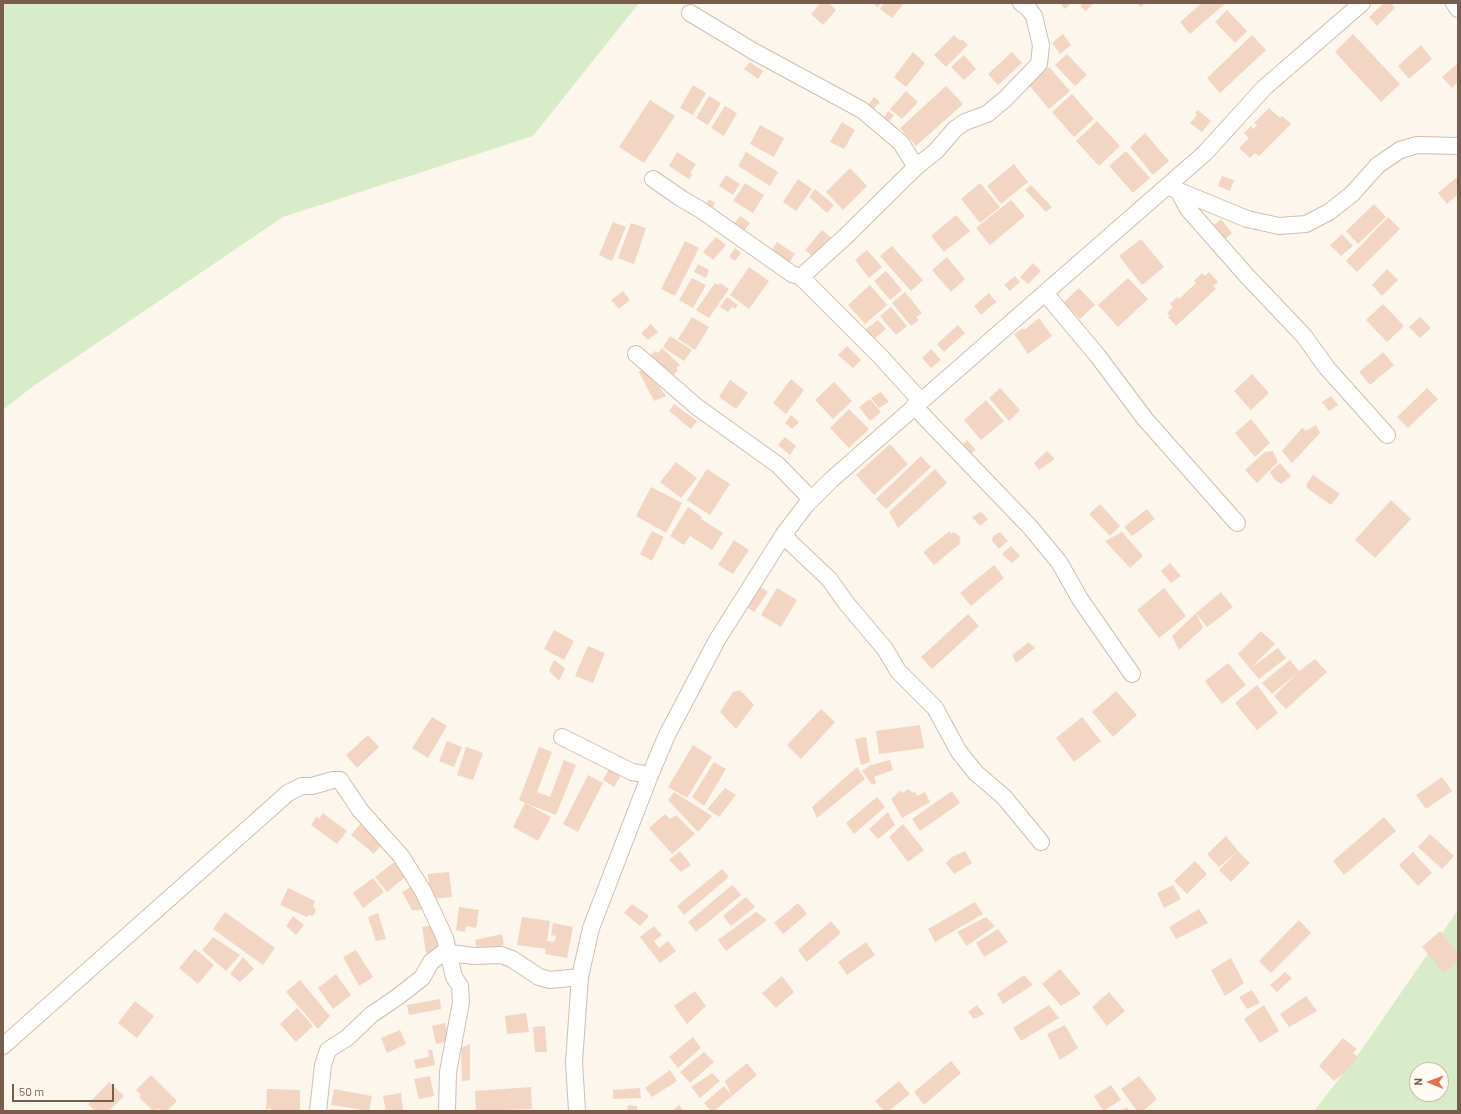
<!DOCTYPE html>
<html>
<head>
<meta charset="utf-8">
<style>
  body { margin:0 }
  #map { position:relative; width:1461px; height:1114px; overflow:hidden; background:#fdf6ec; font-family:Barlow,sans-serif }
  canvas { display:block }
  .frame { position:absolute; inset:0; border:4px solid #7a5c4d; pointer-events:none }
  .north { position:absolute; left:1409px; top:1062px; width:40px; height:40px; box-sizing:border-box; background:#fffaf3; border:1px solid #cabbb1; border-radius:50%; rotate:271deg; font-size:11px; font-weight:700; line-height:16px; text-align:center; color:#7a5c4d }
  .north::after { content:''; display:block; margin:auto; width:14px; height:18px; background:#e76f51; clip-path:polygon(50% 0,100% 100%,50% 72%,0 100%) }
  .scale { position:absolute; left:12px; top:1084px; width:102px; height:18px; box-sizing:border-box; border:2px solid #7a5c4d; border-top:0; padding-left:5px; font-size:12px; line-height:14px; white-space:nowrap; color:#7a5c4d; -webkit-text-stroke:3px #fffaf3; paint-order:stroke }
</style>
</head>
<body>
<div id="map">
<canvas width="1461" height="1114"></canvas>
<div class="frame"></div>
<div class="north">N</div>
<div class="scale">50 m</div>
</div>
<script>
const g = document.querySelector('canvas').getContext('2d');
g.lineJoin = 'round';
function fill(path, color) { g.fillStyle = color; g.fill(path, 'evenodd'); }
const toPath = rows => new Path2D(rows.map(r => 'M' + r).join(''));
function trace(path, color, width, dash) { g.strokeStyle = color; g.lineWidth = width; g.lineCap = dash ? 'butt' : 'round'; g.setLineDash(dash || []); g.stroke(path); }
fill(toPath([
  [3,3,639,3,533,136,283,217,32,387,3,410],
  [1458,910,1458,1111,1314,1111,1360,1052],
  [1417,1070,1441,1070,1441,1094,1417,1094]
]), '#d8ecc9');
fill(toPath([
  [821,3,829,3,836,10,823,25,811,14],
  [872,3,881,3,878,7],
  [884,3,904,3,892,18,880,9],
  [1060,3,1071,3,1065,9],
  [1082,3,1094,3,1086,11,1080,6],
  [1136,3,1145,3,1141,7],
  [1202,3,1226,3,1190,34,1180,22],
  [1384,3,1391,3,1395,8,1377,26,1369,17],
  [1227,10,1247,31,1235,43,1215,22],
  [1063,34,1071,45,1060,54,1052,43],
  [1353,34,1400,84,1381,102,1335,52],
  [954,35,960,41,962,39,968,45,946,67,934,55],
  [1252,35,1266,50,1220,93,1207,78],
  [1421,45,1432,59,1409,79,1398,66],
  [913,52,925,63,906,87,894,77],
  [1012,52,1022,63,998,85,988,74],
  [1067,54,1087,75,1075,86,1055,65],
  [964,55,976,69,964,80,951,67],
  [750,62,763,71,758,79,744,69],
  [1458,63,1458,82,1452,88,1442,77],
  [1049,67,1070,91,1049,109,1029,85],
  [693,85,706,93,693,115,680,108],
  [946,86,963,104,916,146,900,128],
  [906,91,918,102,902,119,890,109],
  [1072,94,1094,119,1074,137,1052,112],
  [709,96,721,103,708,125,696,118],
  [874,97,880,102,873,109,868,105],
  [650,100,675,116,644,163,619,147],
  [725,106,737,113,724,136,711,128],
  [1269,108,1280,118,1282,116,1291,124,1259,156,1255,153,1250,158,1239,148,1249,138,1244,133,1251,126,1253,129,1257,125,1254,123],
  [1198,110,1211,121,1202,132,1190,123,1197,115,1195,113],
  [888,111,894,115,889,122,884,118],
  [1097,121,1120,146,1099,166,1076,141],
  [842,122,855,130,844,149,830,142],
  [760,125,784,138,774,157,750,144],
  [1145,133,1169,161,1153,175,1130,147],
  [1126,151,1150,178,1133,193,1109,166],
  [677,152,696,164,690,173,693,174,689,179,669,166],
  [746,152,778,172,770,186,738,166],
  [1014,164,1028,182,1001,204,987,186],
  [850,168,867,186,843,210,826,192],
  [726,175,740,184,733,195,719,186],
  [1222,176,1234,180,1230,191,1218,186],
  [1458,176,1458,194,1447,204,1438,193],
  [798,179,812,189,796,211,783,202],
  [745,183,764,195,753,213,733,201],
  [980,183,1000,207,980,223,961,199],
  [1031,185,1052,207,1046,212,1025,190],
  [815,189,834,205,827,213,809,197],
  [709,199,715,203,711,210,705,207],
  [1011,200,1025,216,990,245,976,228],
  [1374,204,1386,217,1358,244,1346,231],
  [956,215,970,231,944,252,931,236],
  [740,216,750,223,744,231,734,224],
  [1388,217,1400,229,1357,272,1346,261],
  [1221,219,1232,233,1222,242,1211,227],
  [613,222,626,227,612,261,599,255],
  [631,223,646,228,634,264,618,258],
  [822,230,831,238,813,257,805,250],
  [1342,234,1353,246,1341,256,1330,245],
  [716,237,726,245,713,260,703,252],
  [1141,239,1164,267,1142,285,1119,256],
  [685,241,699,248,675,296,661,289],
  [777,242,795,254,789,263,772,250],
  [892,246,923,280,911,291,880,256],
  [735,248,741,253,735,261,729,257],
  [867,250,882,267,869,278,855,260],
  [947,257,965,279,951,292,932,270],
  [1033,263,1041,271,1028,284,1020,277],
  [698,264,709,270,706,278,694,272],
  [749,267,769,281,749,309,730,295],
  [1387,269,1398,280,1382,296,1372,285],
  [886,271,902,290,890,300,874,281],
  [1209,272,1218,282,1213,286,1216,289,1176,326,1168,317,1170,316,1167,313,1173,307,1170,304,1177,297,1179,299,1196,283,1194,281,1202,273,1205,276],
  [1015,276,1020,282,1010,291,1004,285],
  [692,278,706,285,693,308,679,300],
  [1128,278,1148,299,1118,327,1098,305],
  [715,283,718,285,720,283,729,289,709,318,696,310],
  [870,285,887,305,865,324,848,305],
  [1079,288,1095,305,1080,319,1064,302],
  [623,291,630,300,619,309,611,300],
  [905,292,922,313,916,317,919,320,911,326,892,303],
  [989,293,996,302,981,315,974,306],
  [727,297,738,305,735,309,732,307,728,312,720,307],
  [1383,304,1404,326,1387,342,1366,320],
  [891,307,907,326,896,335,880,316],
  [692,317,709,327,695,350,678,339],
  [1420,317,1431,328,1420,338,1409,327],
  [1039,318,1052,336,1028,354,1014,334,1023,328,1024,330],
  [878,320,886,329,873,340,865,330],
  [651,324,658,332,648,340,641,333],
  [958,325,965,333,944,352,937,344],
  [670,336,692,350,684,361,663,347],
  [847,346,861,360,853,368,838,355],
  [662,348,680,365,676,368,678,370,672,377,650,356,655,351,658,353],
  [931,349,941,360,931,368,922,358],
  [1383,352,1394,365,1370,385,1359,372],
  [645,367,666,396,654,401,639,372],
  [1252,374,1269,393,1251,410,1234,391],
  [791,379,804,390,786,414,773,403],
  [730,380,748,393,736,409,719,397],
  [834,382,852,401,833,419,815,400],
  [1000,388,1020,410,1009,421,989,398],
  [1427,388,1438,399,1408,428,1397,417],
  [881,392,889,402,879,408,871,398],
  [1331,396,1338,405,1329,411,1322,402],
  [870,399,881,412,870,421,859,407],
  [986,400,1004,421,981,440,964,420],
  [674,404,697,421,691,429,669,411],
  [849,409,869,429,849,448,830,428],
  [791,415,799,422,792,429,785,423],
  [1251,419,1270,443,1255,457,1235,433],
  [1316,425,1320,433,1292,463,1282,451,1302,428,1306,431],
  [785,437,796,446,790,455,778,445],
  [967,440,976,450,966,457,960,448],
  [890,444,908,464,874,495,856,475],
  [1047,451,1055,459,1039,470,1034,463],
  [1273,451,1278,462,1257,483,1245,470,1265,452],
  [921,456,931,467,886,509,876,499],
  [676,462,697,478,681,498,660,482],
  [1280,463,1291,476,1281,484,1274,479,1270,472],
  [707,469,730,484,710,515,687,500],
  [935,469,947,483,898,528,889,512],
  [1313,475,1340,494,1331,505,1308,489,1306,485],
  [651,487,682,503,666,533,636,516],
  [1391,500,1411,519,1375,558,1355,540],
  [1100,504,1120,526,1110,536,1089,514],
  [688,507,702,517,701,519,723,533,712,550,690,536,684,545,670,536],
  [1147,509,1155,519,1132,536,1124,527],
  [981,512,988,519,980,526,972,517],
  [652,531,664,537,652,561,640,554],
  [950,531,951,534,954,532,961,538,959,540,961,543,934,565,923,552],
  [1000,532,1008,541,999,549,992,541,993,536],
  [1122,532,1143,556,1130,568,1105,541],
  [734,540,749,550,733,574,718,565],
  [1011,546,1020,556,1012,563,1002,554],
  [1170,563,1181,576,1171,583,1161,571],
  [994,565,1004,578,971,606,960,593],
  [759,586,768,592,754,612,745,606],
  [777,588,797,600,781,627,761,615],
  [1164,588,1186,616,1159,638,1137,610],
  [1221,592,1233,607,1207,627,1196,613],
  [1196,613,1203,628,1179,650,1172,636],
  [968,614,979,626,932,669,921,657],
  [554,630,574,641,564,660,544,649],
  [1261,631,1275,644,1251,668,1278,648,1286,658,1259,679,1238,654],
  [1029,642,1035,648,1016,663,1012,655],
  [588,646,605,653,593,683,575,676],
  [1315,659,1327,672,1286,709,1274,696,1297,673,1272,694,1262,683,1290,660,1299,671],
  [554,660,565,668,559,681,549,671],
  [1228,663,1246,685,1222,704,1205,681],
  [1257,685,1278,713,1257,730,1235,703],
  [740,690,754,705,736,729,720,712,733,692],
  [1116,691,1137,715,1113,737,1092,712],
  [821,709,835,722,801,759,787,745],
  [432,717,447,726,428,758,412,748],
  [1082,717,1101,741,1074,762,1056,738],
  [920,725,924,748,879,754,876,731],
  [368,735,379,747,357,768,346,755],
  [866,737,870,762,861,765,855,739],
  [447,741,462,747,454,767,439,761],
  [693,745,712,757,687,798,668,787],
  [466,747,483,753,473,780,457,775],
  [539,747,552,752,537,792,550,797,564,760,576,765,556,815,525,803,551,817,538,841,513,827,525,803,519,800],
  [890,760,893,770,874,777,876,783,872,785,862,771,871,765],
  [714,762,726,769,704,806,692,797],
  [857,767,865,779,817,818,812,807],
  [609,769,621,775,614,787,603,780],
  [588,775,603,783,578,832,563,824],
  [1442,777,1452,791,1426,809,1416,795],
  [725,788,736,795,719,817,707,809],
  [909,789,912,793,915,791,917,796,925,792,930,802,902,818,891,799,901,790,902,793],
  [952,791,960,803,920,831,912,819],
  [674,792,712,816,698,832,668,800],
  [877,797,885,807,854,834,846,823],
  [888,812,895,825,878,839,869,829],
  [323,813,347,831,337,844,311,825,317,816,319,819],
  [665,814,670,819,676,815,695,834,672,854,649,828],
  [1384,817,1396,831,1344,875,1333,861],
  [361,823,384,842,374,854,351,835],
  [903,824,924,850,908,862,889,837],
  [1430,834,1454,856,1442,869,1418,847],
  [1226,836,1238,851,1219,867,1207,854],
  [680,851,691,865,681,872,669,860],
  [965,851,972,863,954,874,946,863,952,857],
  [1238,851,1250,863,1231,882,1219,870],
  [1413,852,1432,873,1418,886,1399,865],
  [398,859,410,873,387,892,375,877],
  [1195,861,1207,874,1187,894,1174,881],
  [722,869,729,877,684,915,677,906],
  [449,872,452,897,430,899,428,874],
  [373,878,384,892,363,908,353,893],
  [414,885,425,907,419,910,412,910,402,892],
  [732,885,741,895,696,932,688,922],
  [1173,885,1181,899,1164,908,1157,893],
  [288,888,315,901,313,906,316,910,313,916,309,915,307,917,280,905],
  [746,897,755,907,731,926,723,916],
  [975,902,983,914,935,942,928,929],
  [798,903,807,914,783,934,774,923],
  [632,904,649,916,640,926,624,913],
  [459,907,479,910,476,928,466,926,465,932,456,930],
  [1199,909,1208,923,1176,939,1169,927],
  [225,912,275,948,263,965,213,929],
  [756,912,767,920,726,951,718,940],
  [378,913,386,939,376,941,368,917],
  [293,916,304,925,296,935,286,926],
  [522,917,550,921,547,941,554,942,556,936,551,935,553,923,573,927,567,958,545,954,546,949,517,945],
  [986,917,995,926,967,946,957,932],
  [1299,920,1311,933,1271,973,1259,961],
  [831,921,841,933,807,962,798,950],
  [435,925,438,951,426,953,422,927],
  [654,926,662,935,654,941,659,948,668,941,676,951,660,963,640,937],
  [998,929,1008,942,984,957,976,943],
  [1440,931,1458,953,1458,961,1444,973,1422,947],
  [502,934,504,945,478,952,475,940],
  [213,937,240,955,226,971,202,950],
  [866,942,875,955,847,975,838,962],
  [195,949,214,965,198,984,179,968],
  [356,950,373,977,359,986,343,957],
  [243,957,254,969,240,982,230,974],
  [1231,958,1244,983,1225,996,1211,970],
  [1060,969,1081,994,1061,1006,1042,984],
  [1285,972,1292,978,1277,992,1270,985],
  [336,974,351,995,333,1009,318,988],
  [1024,975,1033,985,1003,1004,997,994],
  [782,976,794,992,776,1008,762,993],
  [300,980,330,1016,318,1029,286,992],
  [1252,990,1260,1003,1247,1009,1239,997],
  [695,991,706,1006,687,1024,674,1006],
  [1109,992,1125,1011,1107,1026,1092,1007],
  [1306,996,1317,1011,1289,1027,1280,1014],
  [440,999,441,1009,409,1015,407,1005],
  [135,1001,154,1016,137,1038,118,1023],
  [977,1005,984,1014,974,1019,968,1012],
  [1049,1005,1059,1018,1021,1041,1013,1028],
  [1264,1005,1279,1031,1260,1043,1244,1019],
  [297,1008,313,1026,296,1042,280,1024],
  [526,1013,529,1032,507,1034,505,1016],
  [445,1023,449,1041,436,1044,432,1026],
  [1065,1025,1078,1048,1060,1060,1047,1034],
  [545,1026,547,1052,535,1052,533,1027],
  [400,1030,406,1044,387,1053,381,1038],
  [693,1037,701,1048,678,1068,669,1057],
  [1343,1038,1357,1049,1353,1053,1358,1057,1344,1073,1334,1081,1319,1066],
  [470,1044,470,1080,462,1081,461,1048],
  [428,1050,432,1050,435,1065,416,1069,414,1060,429,1057],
  [704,1052,714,1062,690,1083,680,1072],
  [951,1061,961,1073,924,1105,914,1092],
  [747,1063,757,1075,732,1096,725,1081],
  [670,1070,677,1081,652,1097,645,1088],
  [712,1073,720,1081,700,1098,691,1087],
  [151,1075,177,1101,167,1111,157,1109,153,1111,139,1097,141,1095,136,1090],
  [430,1076,434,1096,419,1099,414,1079],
  [1139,1076,1157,1099,1143,1111,1137,1111,1121,1089],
  [899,1081,910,1094,889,1111,884,1111,875,1101],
  [109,1082,124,1096,109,1111,95,1111,88,1104],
  [1111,1085,1121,1100,1103,1111,1094,1096],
  [724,1086,732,1096,714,1111,711,1111,704,1103],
  [531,1087,532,1109,476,1111,475,1091],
  [640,1088,641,1098,613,1099,613,1090],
  [267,1089,300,1090,300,1111,271,1111,271,1108,266,1110],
  [334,1089,372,1096,369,1111,331,1105],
  [401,1093,403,1111,386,1111,383,1096],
  [628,1105,637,1106,637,1111,627,1111],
  [679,1105,684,1111,672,1111],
  [1127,1107,1129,1111,1119,1111],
  [329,1109,348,1110,348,1111,329,1111]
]), '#f3d5c3');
const minor = toPath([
  [1454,3,1458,9],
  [690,13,753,51,862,110,901,143,916,167],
  [653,179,682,199,701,210,792,274,801,277],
  [1167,186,1247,219,1279,226,1306,224,1329,212,1352,194,1378,165,1400,150,1417,145,1458,146],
  [1179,192,1188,209,1247,276,1304,336,1327,368,1387,435],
  [1045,293,1097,355,1145,419,1237,523],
  [636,354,697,407,778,465,811,499],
  [920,400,880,356,801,277,847,235,916,167,936,151,955,129,965,122,987,114,1005,99,1039,64,1041,45,1034,16,1028,8,1021,3],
  [914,406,1030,527,1059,562,1080,599,1132,674],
  [784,534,791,543,829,579,847,604,885,649,898,671,935,708,959,752,976,773,1004,797,1041,842],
  [562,737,632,772,650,775],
  [450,953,474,956,501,955,512,959,539,977,550,980,580,977],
  [3,1046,288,793,302,786,312,786,333,780,340,780,360,810,401,856,423,891,445,938,454,977,460,986,461,1002,448,1072,447,1111],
  [318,1111,323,1065,328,1050,347,1038,371,1015,396,998,422,978,431,962,448,949],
  [577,1111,574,1062,580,977,591,928,650,775,667,735,717,640,784,534,806,505,831,480,1205,153,1264,88,1362,3]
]);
trace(minor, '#d1beb0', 18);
trace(minor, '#fff', 16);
</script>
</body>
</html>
